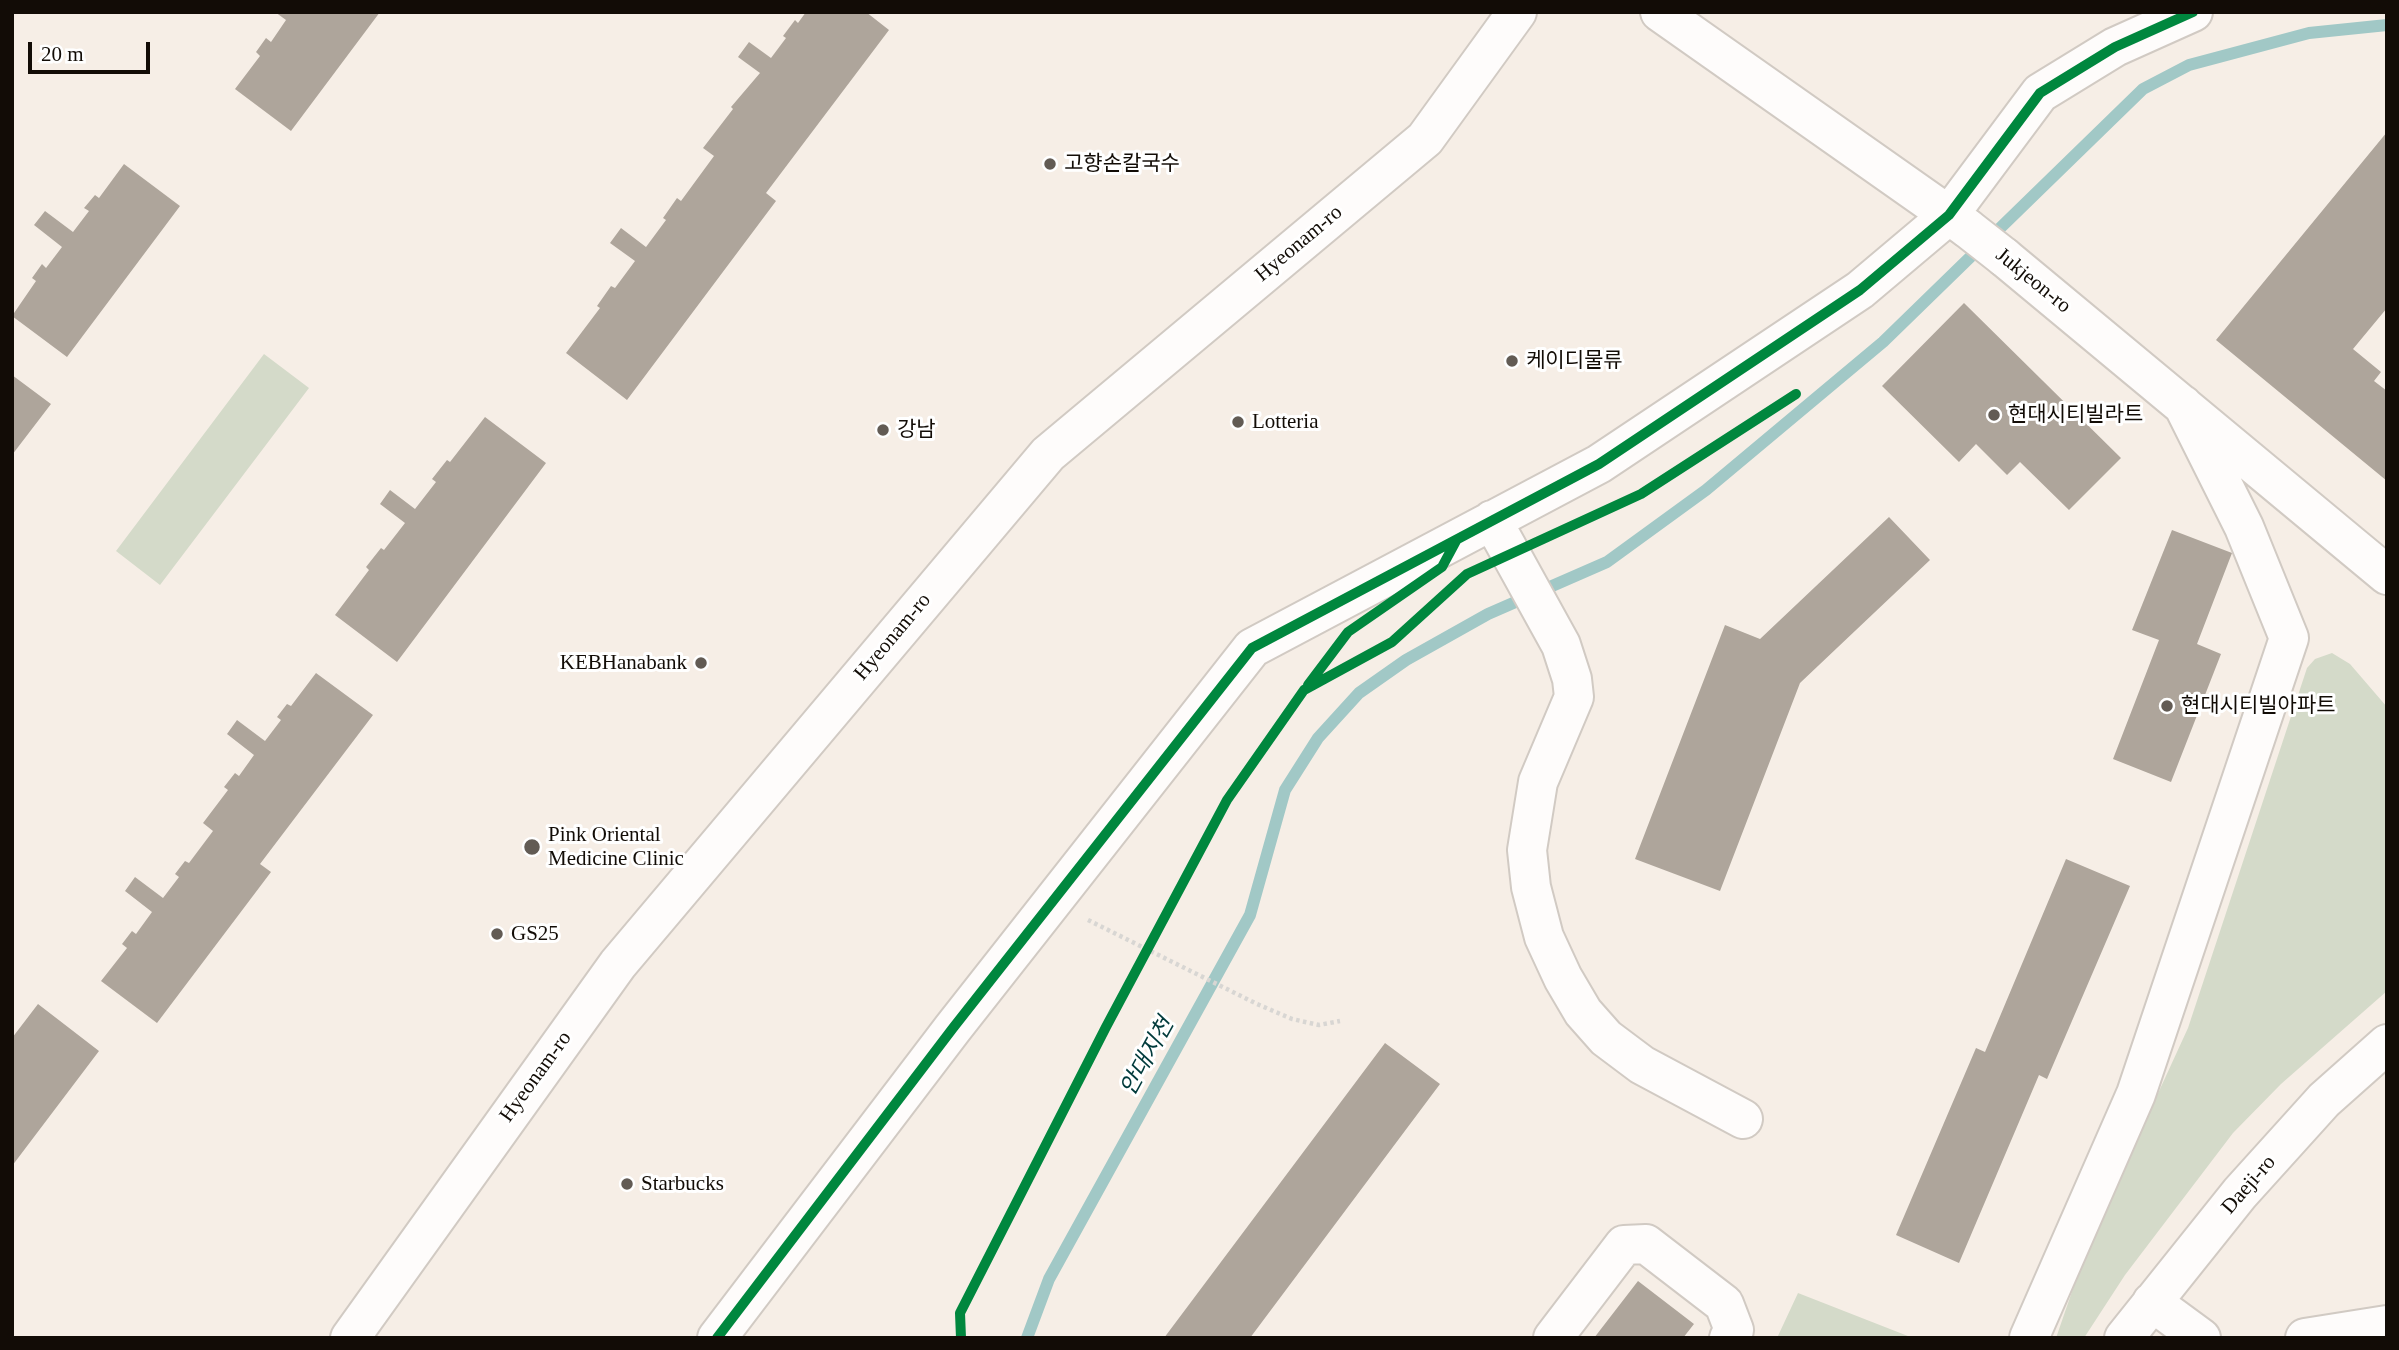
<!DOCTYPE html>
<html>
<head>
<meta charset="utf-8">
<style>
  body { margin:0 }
  #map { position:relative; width:2399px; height:1350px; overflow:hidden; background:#f6eee6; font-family:"Times New Roman",serif }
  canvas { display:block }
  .frame { position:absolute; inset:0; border:14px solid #120c06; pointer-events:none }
  .scale { position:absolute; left:28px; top:42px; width:122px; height:32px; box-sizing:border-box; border:4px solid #120c06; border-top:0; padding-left:9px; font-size:21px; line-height:24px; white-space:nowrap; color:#120c06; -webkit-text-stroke:5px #fff; paint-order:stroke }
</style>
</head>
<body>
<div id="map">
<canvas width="2399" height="1350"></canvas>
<div class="frame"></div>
<div class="scale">20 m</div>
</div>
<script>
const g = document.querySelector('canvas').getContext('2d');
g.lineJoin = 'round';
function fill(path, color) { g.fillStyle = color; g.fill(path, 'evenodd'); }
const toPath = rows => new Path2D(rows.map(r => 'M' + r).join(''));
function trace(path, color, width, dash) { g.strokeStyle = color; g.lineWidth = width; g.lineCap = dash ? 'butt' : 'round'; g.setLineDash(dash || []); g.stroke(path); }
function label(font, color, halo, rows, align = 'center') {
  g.font = font + ' "Times New Roman","Noto Sans KR",serif'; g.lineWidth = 6; g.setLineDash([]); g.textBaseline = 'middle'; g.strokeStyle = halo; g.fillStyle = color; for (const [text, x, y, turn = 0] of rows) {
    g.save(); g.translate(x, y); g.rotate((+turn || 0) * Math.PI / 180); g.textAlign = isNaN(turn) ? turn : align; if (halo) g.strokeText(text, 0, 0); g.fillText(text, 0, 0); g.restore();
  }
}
fill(toPath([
  [264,354,309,388,160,585,116,551],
  [2332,653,2350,664,2387,707,2387,991,2281,1084,2233,1133,2125,1275,2084,1338,2056,1338,2087,1248,2188,1028,2307,668,2315,659],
  [1798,1293,1913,1338,1777,1338]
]), '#d4dac9');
trace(toPath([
  [1027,1338,1049,1279,1250,915,1285,790,1318,738,1359,693,1406,660,1488,614,1607,562,1706,490,1883,342,2143,89,2189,65,2309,33,2387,25]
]), '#a1c8c6', 12);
fill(toPath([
  [275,12,380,12,291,131,235,89,260,56,256,52,266,38,271,42,286,20],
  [806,12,866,12,889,30,766,193,776,201,627,400,566,353,600,308,597,306,611,286,615,288,635,261,610,243,621,228,646,247,666,220,663,218,677,198,681,201,714,156,703,148,733,109,731,107,760,73,738,57,749,42,771,58,786,38,783,36,795,20,798,23],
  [2387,132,2387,308,2353,349,2381,372,2374,381,2387,391,2387,481,2216,340],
  [124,164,180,206,67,357,12,316,36,281,32,278,42,264,46,268,62,247,34,225,45,211,73,232,89,211,84,208,95,195,99,198],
  [1964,303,2121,458,2069,510,2020,462,2007,475,1976,444,1959,462,1882,386],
  [12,375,51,404,12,455],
  [485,417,546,463,397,662,335,615,369,570,366,567,381,548,384,550,405,523,380,504,390,490,415,509,436,482,432,479,447,460,450,462],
  [1889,517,1930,560,1800,683,1720,891,1635,859,1725,625,1760,639],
  [2172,530,2232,553,2197,644,2221,654,2171,782,2113,759,2159,640,2132,630],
  [316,673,373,715,260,864,271,872,157,1023,101,981,127,948,122,944,132,931,136,934,152,912,125,891,135,877,163,898,179,877,175,874,185,861,189,863,213,831,203,823,228,790,224,787,235,773,239,776,254,755,227,734,237,720,265,741,281,720,277,717,287,704,291,706],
  [2066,859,2130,886,2047,1079,2039,1075,1959,1263,1896,1235,1976,1048,1985,1052],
  [38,1004,99,1051,12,1166,12,1038],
  [1385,1043,1440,1084,1250,1338,1164,1338],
  [1638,1281,1694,1324,1683,1338,1594,1338]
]), '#aea59b');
const minor = toPath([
  [1660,12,1967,228],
  [2004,257,2387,575],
  [1492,520,1561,645,1572,679,1574,697,1538,782,1527,850,1531,887,1544,937,1563,978,1583,1012,1606,1038,1642,1065,1743,1119],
  [2152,1302,2201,1338],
  [350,1338,618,964,1048,454,1425,139,1517,12],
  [717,1338,953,1028,1252,648,1599,464,1860,290,1949,215,2040,93,2115,47,2193,12],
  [1553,1338,1624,1245,1646,1244,1724,1304,1734,1330,1729,1338],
  [2029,1338,2136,1094,2289,638,2244,527,2183,405],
  [2124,1338,2240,1193,2324,1100,2387,1044],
  [2305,1338,2387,1325]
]);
const major = toPath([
  [1967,228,2004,257]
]);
trace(minor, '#d1cac3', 42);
trace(major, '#d1cac3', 42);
trace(toPath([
  [1088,920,1257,1004,1292,1019,1319,1025,1340,1021]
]), '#d8d6d3', 4.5, [3.5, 3.5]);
trace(minor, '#fefcfb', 38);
trace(major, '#fefcfb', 38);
trace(toPath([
  [1308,685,1348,632,1442,567,1456,541],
  [717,1338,953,1028,1252,648,1599,464,1860,290,1949,215,2040,93,2115,47,2193,12],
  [961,1338,960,1313,1106,1027,1227,800,1304,690,1392,642,1467,574,1641,494,1796,394]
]), '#00873e', 10);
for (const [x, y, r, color] of [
  [1050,164,7,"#625b54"],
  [1512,361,7,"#625b54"],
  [1994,415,7,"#625b54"],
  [1238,422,7,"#625b54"],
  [883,430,7,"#625b54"],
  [701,663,7,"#625b54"],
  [2167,706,7,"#625b54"],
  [532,847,9,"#625b54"],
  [497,934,7,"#625b54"],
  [627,1184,7,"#625b54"]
]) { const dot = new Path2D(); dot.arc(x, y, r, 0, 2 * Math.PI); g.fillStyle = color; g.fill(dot); trace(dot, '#fff', 2.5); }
label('21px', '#120c06', '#fff', [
  ["고향손칼국수",1064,164],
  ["케이디물류",1526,361],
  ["현대시티빌라트",2008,415],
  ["Lotteria",1252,422],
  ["강남",897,430],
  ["KEBHanabank",687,663,"right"],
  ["현대시티빌아파트",2181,706],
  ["Pink Oriental",548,835],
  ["Medicine Clinic",548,859],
  ["GS25",511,934],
  ["Starbucks",641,1184]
], 'left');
label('21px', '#120c06', '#fff', [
  ["Hyeonam-ro",1299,244,-40],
  ["Jukjeon-ro",2033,281,39],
  ["Hyeonam-ro",893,637,-50],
  ["Hyeonam-ro",536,1077,-54],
  ["Daeji-ro",2249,1185,-49]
]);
label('italic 23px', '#003a3b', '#fff', [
  ["안대지천",1148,1057,-61]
]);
</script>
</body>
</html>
